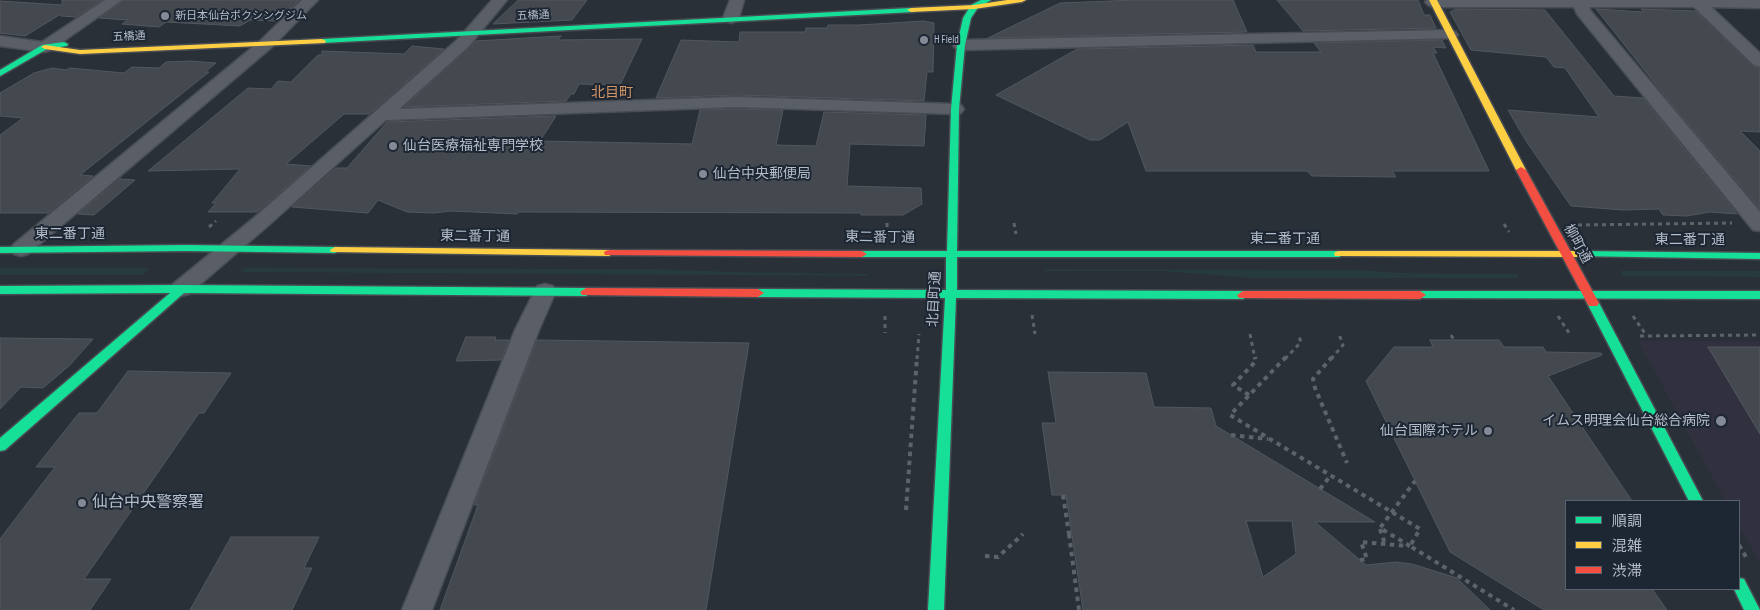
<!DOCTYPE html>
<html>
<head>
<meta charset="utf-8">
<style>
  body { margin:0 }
  #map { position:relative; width:1760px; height:610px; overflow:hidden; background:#2a3038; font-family:"Sofia Sans Condensed","Noto Sans JP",sans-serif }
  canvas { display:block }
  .legend { position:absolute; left:1565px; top:500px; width:175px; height:90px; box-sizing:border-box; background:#1d2633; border:1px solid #59626f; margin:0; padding:6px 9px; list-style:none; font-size:15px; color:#b4bcc9 }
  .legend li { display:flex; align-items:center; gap:10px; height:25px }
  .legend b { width:25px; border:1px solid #59626f }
</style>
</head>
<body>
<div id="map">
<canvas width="1760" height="610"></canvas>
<ul class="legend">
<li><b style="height:6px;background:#16e098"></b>順調</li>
<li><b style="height:6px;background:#ffcf43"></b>混雑</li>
<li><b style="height:6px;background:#f24e42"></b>渋滞</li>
</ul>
</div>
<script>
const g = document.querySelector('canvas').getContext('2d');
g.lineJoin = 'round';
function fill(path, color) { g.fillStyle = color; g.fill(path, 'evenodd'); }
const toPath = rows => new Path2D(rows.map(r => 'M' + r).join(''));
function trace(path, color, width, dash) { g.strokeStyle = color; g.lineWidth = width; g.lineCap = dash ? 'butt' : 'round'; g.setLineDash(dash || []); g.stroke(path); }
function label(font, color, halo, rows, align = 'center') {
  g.font = font + ' "Sofia Sans Condensed","Noto Sans JP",sans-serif'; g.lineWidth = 4; g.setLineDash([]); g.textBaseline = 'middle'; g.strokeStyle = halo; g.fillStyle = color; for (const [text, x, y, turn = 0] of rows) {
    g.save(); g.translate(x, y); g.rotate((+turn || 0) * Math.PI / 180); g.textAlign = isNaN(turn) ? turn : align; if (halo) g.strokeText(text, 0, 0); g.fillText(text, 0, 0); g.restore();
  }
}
fill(toPath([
  [1638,341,1760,341,1760,564,1739,526,1739,501,1725,501]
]), '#31303e');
fill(toPath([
  [0,268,149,268,143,275,0,275],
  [245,268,655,269,735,272,867,274,867,276,241,272],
  [1045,269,1359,270,1403,273,1517,274,1519,278,1252,278,1162,271,1045,271],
  [1620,271,1760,271,1760,277,1623,276]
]), '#273a3e');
const building = toPath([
  [62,0,102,0,76,17,61,16,61,14,25,36,0,33,0,1,62,5,62,0],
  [124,0,299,0,278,21,250,20,240,26,166,22,159,27,122,24,128,20,99,18,124,0],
  [518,0,587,0,572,20,493,24,518,0],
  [1135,0,1233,0,1247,32,988,38,1060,3,1135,0],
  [1277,0,1418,0,1424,15,1430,15,1436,28,1303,31,1277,0],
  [1456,9,1545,10,1614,96,1643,98,1737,214,1710,212,1687,216,1663,215,1659,209,1623,210,1571,206,1526,141,1508,110,1599,117,1565,68,1554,67,1546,57,1471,50,1450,12,1456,9],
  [1596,9,1644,12,1641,9,1696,11,1753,66,1760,69,1760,132,1740,131,1760,151,1760,209,1668,100,1596,9],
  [923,21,934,23,933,72,927,72,924,101,736,95,656,98,681,40,739,42,740,32,805,32,806,28,827,28,828,25,859,25,923,21],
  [561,36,558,40,642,39,620,85,579,84,574,94,571,94,566,101,404,107,476,41,561,36],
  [1442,40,1446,48,1433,47,1437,53,1433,53,1489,171,1392,171,1396,177,1312,176,1307,171,1146,171,1128,122,1100,140,1090,140,996,95,1077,49,1253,45,1256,52,1321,52,1314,43,1442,40],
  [412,46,444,49,369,114,344,114,286,164,311,166,257,212,208,212,216,203,212,203,240,169,148,171,248,88,271,89,278,81,291,82,318,55,322,55,322,51,404,54,412,46],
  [190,61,216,63,205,72,209,72,80,175,93,176,48,213,0,213,0,135,23,118,0,116,0,93,34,73,52,68,66,70,70,68,124,73,132,67,159,68,166,62,190,61],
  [736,109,783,110,776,145,816,146,824,112,926,115,924,146,850,144,847,186,921,188,922,204,903,215,861,215,861,213,518,212,517,214,452,211,433,213,407,212,378,200,368,213,292,207,336,168,347,168,387,122,556,116,540,141,692,144,700,110,736,109],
  [120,179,135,180,94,215,78,214,120,179],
  [466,337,496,337,495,340,509,340,501,360,456,361,466,337],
  [0,338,93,339,70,365,43,388,21,387,0,409,0,338],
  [537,340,749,343,706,610,440,610,478,505,474,505,537,340],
  [1430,340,1499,340,1504,347,1543,347,1546,352,1601,353,1602,355,1548,376,1632,501,1566,501,1566,589,1652,589,1667,610,1544,610,1450,552,1366,381,1394,347,1433,347,1430,340],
  [1708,347,1760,347,1760,434,1708,347],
  [128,371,231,373,204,413,199,413,84,579,111,579,90,610,0,610,0,539,55,467,36,467,79,413,97,413,128,371],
  [1048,372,1146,373,1154,407,1211,408,1216,426,1375,522,1315,522,1366,565,1396,562,1412,564,1457,578,1490,610,1083,610,1066,495,1052,495,1042,423,1056,423,1048,372],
  [1246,521,1292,521,1296,554,1263,577,1246,521],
  [231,537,319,537,304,568,312,568,292,610,190,610,231,537]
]);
fill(building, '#444950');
trace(building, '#52575f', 1);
const street = toPath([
  [105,0,122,0,51,50,45,52,0,46,0,36,42,42,105,0],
  [302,0,318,0,272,47,28,254,21,256,14,254,10,249,14,244,260,41,302,0],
  [492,0,507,0,469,46,399,109,736,97,955,104,961,105,964,109,961,113,955,114,736,107,386,120,269,225,189,294,181,296,173,294,170,289,173,284,255,217,457,40,492,0],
  [730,0,744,0,739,18,736,21,731,23,726,21,723,18,730,0],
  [1427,0,1760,0,1760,8,1711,7,1760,53,1760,67,1754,65,1694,7,1589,7,1590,10,1760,212,1760,231,1753,230,1577,14,1574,7,1433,7,1428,5,1425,2,1427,0],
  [1450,30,1456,32,1458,35,1456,38,961,50,955,48,953,45,955,42,961,40,1450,30],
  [545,284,553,286,556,291,539,330,432,610,402,610,515,330,537,286,545,284]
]);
const fast = toPath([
  [981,0,991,0,977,9,971,18,965,45,959,109,957,251,1339,251,1344,254,1339,257,957,257,957,290,1243,291,1249,295,1243,299,956,298,944,610,928,610,945,298,758,297,752,293,758,289,946,290,946,257,862,257,857,254,862,251,947,251,951,109,957,45,963,18,971,5,981,0],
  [911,8,914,8,914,12,322,43,318,41,322,39,911,8],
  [64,42,68,44,67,46,47,49,0,76,0,70,42,45,64,42],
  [186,245,335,247,340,250,335,253,186,251,0,253,0,247,186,245],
  [1578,251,1760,253,1760,259,1574,256,1573,254,1574,252,1578,251],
  [181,285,586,288,592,292,586,296,184,293,5,450,0,451,0,438,170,293,0,294,0,286,181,285],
  [1420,291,1760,291,1760,299,1416,298,1414,295,1420,291],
  [1593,299,1599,303,1703,501,1689,501,1587,303,1593,299],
  [1739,578,1744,579,1760,610,1744,610,1734,589,1739,589,1739,578]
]);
const slow = toPath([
  [1007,0,1026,0,1022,2,974,9,911,12,907,10,911,8,974,5,1007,0],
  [1429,0,1437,0,1526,170,1524,172,1521,173,1516,170,1429,0],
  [322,39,326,41,325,43,80,54,45,49,41,47,45,45,80,50,322,39],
  [335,247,609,250,614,253,609,256,331,252,330,250,335,247],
  [1339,251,1578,251,1583,254,1578,257,1335,256,1334,254,1335,252,1339,251]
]);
const jam = toPath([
  [1521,167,1526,170,1599,303,1597,306,1589,306,1587,303,1516,170,1521,167],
  [609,250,862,251,867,254,862,257,605,255,604,253,605,251,609,250],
  [586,288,758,289,764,293,758,297,582,295,580,292,586,288],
  [1243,291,1420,291,1426,295,1420,299,1239,298,1237,295,1243,291]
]);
trace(street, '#484c53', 3);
trace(fast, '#484c53', 3);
trace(slow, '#484c53', 3);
trace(jam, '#484c53', 3);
trace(toPath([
  [887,223,887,235],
  [1014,223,1016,234],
  [1504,224,1509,232],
  [1578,225,1732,223],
  [209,227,216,221],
  [1032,315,1035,334],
  [885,316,885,333],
  [1558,316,1571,336],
  [1633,316,1646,335],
  [1250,334,1255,359],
  [1451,335,1454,340],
  [1640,336,1760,335],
  [917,359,919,334],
  [1285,359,1301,342,1298,334],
  [1331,359,1343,345,1339,334]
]), '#5d636a', 3, [4, 4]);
trace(toPath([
  [1286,357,1230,415,1420,529,1410,546,1514,610],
  [1332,357,1313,379,1315,388,1347,463],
  [1249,395,1233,385,1256,361,1255,357],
  [1231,435,1268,439],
  [1320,489,1331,475],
  [1063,495,1069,534,1065,534],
  [906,510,917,357],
  [1380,529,1385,544],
  [1069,534,1079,610],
  [1739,545,1746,557],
  [1410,546,1380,528,1415,481],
  [985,556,998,557,1023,534],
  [1360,560,1367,559,1361,542,1409,546]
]), '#5d636a', 4, [4.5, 4.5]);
fill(street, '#5a5e66');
fill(fast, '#16e098');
fill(slow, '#ffcf43');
fill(jam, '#f24e42');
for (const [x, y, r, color] of [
  [165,16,5,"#848b96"],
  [924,40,5,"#848b96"],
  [393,146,5,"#848b96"],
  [703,174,5,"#848b96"],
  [1721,421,6,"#848b96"],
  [1488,431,5,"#848b96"],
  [82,503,5,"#848b96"]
]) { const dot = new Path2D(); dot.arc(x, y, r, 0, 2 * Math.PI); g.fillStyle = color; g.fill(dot); trace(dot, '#1d2633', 2); }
label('11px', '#b4bcc9', '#1d2633', [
  ["新日本仙台ボクシングジム",175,16],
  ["H Field",934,40]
], 'left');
label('11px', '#b4bcc9', '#1d2633', [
  ["五橋通",533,16,-3],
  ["五橋通",129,37,-3]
]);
label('14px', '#d59563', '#1d2633', [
  ["北目町",612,93]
]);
label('14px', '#b4bcc9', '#1d2633', [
  ["仙台医療福祉専門学校",403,146],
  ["仙台中央郵便局",713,174],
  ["イムス明理会仙台総合病院",1710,421,"right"],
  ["仙台国際ホテル",1478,431,"right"]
], 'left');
label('14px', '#b4bcc9', '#1d2633', [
  ["東二番丁通",70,234],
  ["東二番丁通",475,237,1],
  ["東二番丁通",880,238,1],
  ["東二番丁通",1285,239],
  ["東二番丁通",1690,240],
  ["柳町通",1577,244,61],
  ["北目町通",935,299,-87]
]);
label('16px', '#b4bcc9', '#1d2633', [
  ["仙台中央警察署",92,503]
], 'left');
</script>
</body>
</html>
